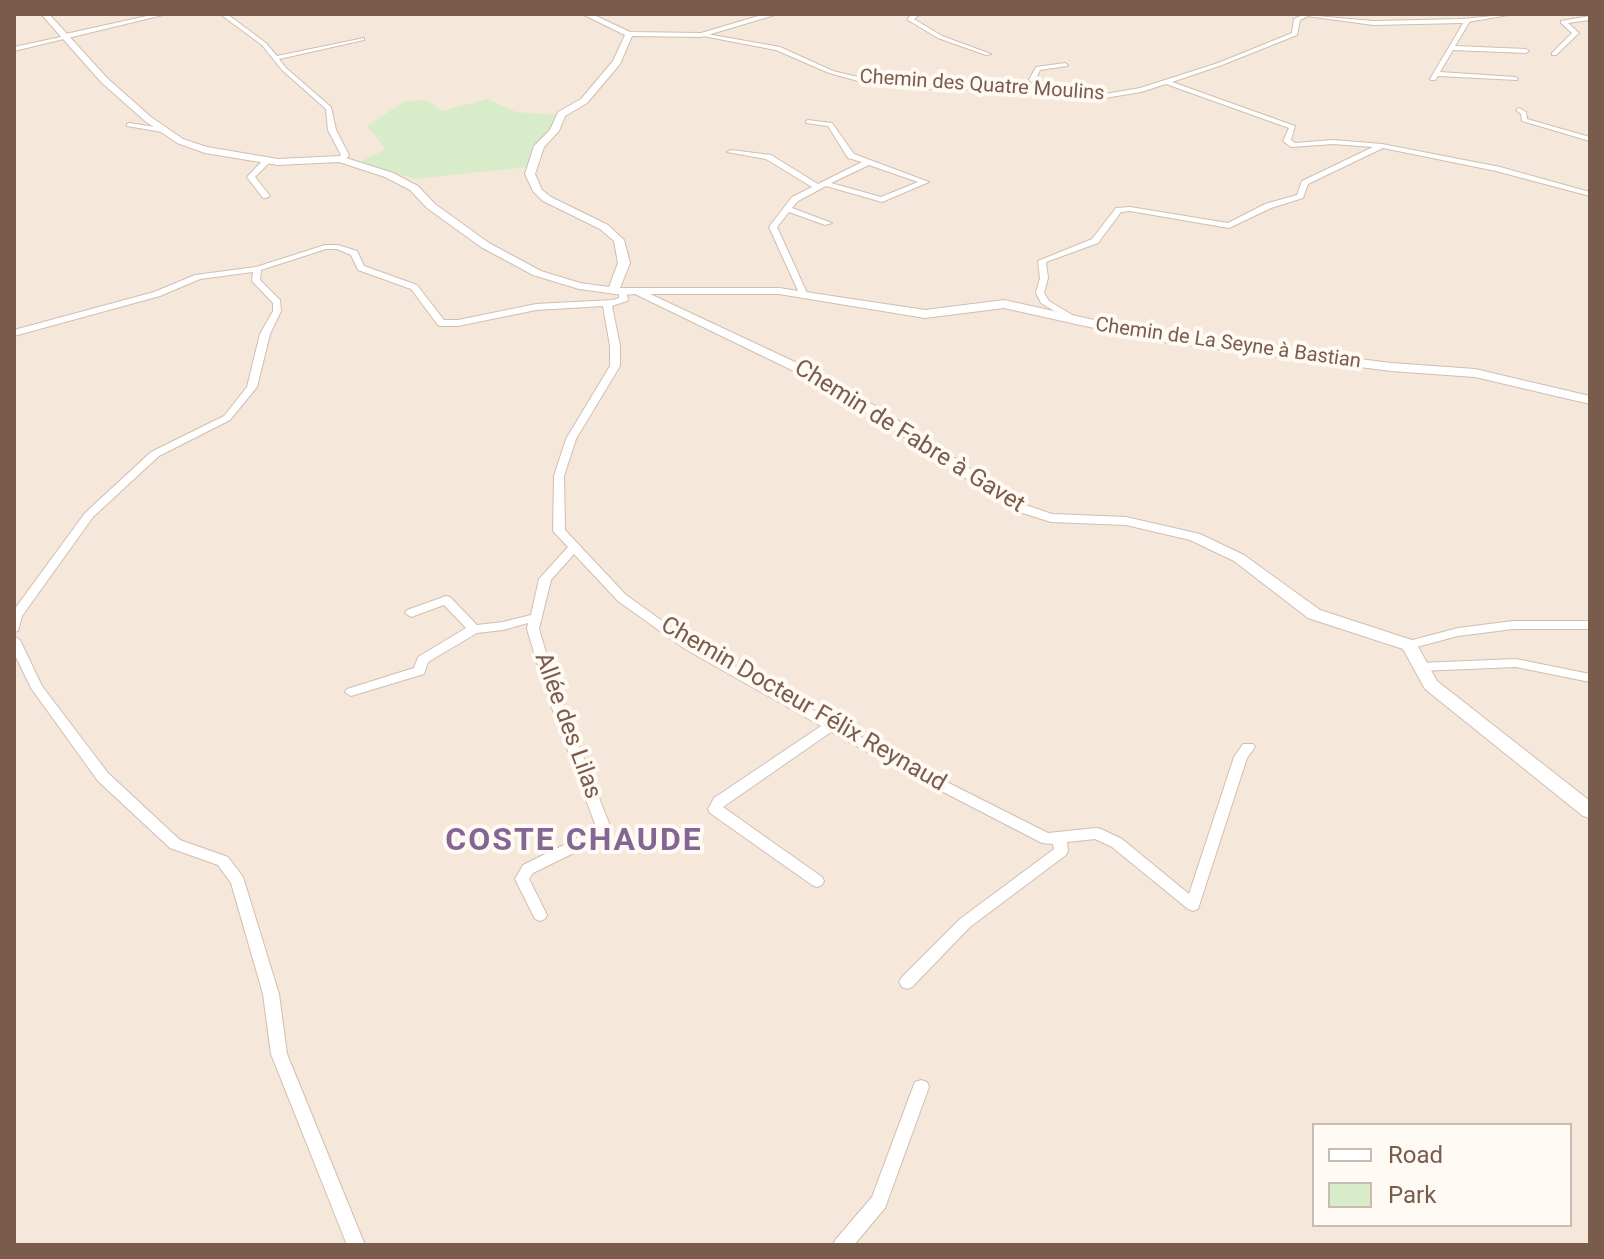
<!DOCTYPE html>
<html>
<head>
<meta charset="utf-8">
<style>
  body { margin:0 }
  #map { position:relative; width:1604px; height:1259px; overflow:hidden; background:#fdf6ec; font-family:Roboto,sans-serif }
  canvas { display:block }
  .frame { position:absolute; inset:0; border:16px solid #7a5c4d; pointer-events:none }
  .legend { position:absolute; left:1312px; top:1123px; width:260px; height:104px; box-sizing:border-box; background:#fffaf3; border:2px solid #cabbb1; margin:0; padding:10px 14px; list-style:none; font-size:24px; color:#7a5c4d }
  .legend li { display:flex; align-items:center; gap:16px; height:40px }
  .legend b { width:40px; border:2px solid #cabbb1 }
</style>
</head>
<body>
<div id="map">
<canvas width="1604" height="1259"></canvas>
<div class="frame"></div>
<ul class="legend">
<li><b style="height:10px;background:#fff"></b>Road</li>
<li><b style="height:22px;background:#d8ecc9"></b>Park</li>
</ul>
</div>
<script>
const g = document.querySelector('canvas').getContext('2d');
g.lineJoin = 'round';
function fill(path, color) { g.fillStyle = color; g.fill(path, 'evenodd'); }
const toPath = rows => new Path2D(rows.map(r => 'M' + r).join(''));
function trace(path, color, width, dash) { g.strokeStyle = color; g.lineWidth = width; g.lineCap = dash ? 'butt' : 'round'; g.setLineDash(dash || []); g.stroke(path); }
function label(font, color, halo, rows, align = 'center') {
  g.font = font + ' Roboto,sans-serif'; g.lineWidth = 8; g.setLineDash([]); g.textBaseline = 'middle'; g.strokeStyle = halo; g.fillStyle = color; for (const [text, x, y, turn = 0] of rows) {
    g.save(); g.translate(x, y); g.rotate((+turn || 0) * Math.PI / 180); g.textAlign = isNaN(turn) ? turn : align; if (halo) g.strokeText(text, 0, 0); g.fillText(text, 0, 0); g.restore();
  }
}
fill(toPath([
  [14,14,1590,14,1590,1245,14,1245],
  [1314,1125,1570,1125,1570,1225,1314,1225]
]), '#f5e8da');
fill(toPath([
  [488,99,516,112,559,115,529,167,415,179,360,162,386,149,367,126,405,101,427,100,442,111]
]), '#d8ecc9');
const minor = toPath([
  [156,14,167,14,14,51,14,47,61,37,61,35,156,14],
  [220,14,227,14,266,43,277,56,364,38,364,40,279,59,286,68,331,107,336,130,349,155,348,157,340,161,336,159,341,155,328,130,326,109,282,70,262,45,220,14],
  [913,14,920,14,914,19,942,36,991,54,986,55,938,38,908,20,908,18,913,14],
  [1305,14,1308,16,1300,20,1297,35,1222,65,1172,82,1295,126,1291,140,1295,143,1333,140,1382,144,1500,167,1590,192,1590,196,1496,171,1383,148,1308,184,1303,198,1271,208,1229,228,1130,211,1121,212,1098,243,1046,262,1048,278,1044,293,1049,301,1079,319,1080,321,1076,324,1041,303,1036,293,1040,278,1038,261,1092,239,1116,208,1130,207,1228,223,1265,204,1297,195,1302,181,1373,147,1333,144,1291,147,1283,141,1289,128,1166,84,1141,92,1099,99,1046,90,933,89,862,82,829,73,776,50,698,35,701,33,780,47,833,71,862,78,933,85,1037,86,1029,80,1036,67,1065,63,1068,65,1067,66,1040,70,1036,79,1046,86,1099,95,1140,88,1218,63,1292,33,1294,19,1305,14],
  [1590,16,1590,20,1568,23,1579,33,1556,55,1552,55,1552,53,1572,33,1561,23,1561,21,1590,16],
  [1465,20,1470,21,1455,46,1526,49,1529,51,1526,53,1453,50,1440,72,1515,77,1518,79,1517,80,1438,76,1435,80,1431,80,1430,79,1465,20],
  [1519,108,1526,112,1527,119,1590,137,1590,141,1522,121,1521,114,1516,110,1519,108],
  [808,120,832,123,854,154,929,182,882,202,826,186,798,201,792,208,832,223,825,225,789,212,777,227,807,293,803,296,799,293,769,227,792,197,812,187,766,159,727,152,731,150,771,155,818,184,862,162,848,158,828,126,806,123,806,121,808,120],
  [869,165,918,182,881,197,831,183,869,165],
  [129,123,162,128,166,130,162,132,127,126,127,124,129,123],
  [265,158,272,160,255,177,270,196,266,198,263,198,247,177,265,158],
  [325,245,338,245,357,251,364,266,417,285,444,320,458,320,536,304,613,300,619,298,619,288,625,288,628,299,627,301,612,306,620,346,620,366,576,439,564,476,565,530,626,595,693,643,897,757,1048,833,1096,828,1101,829,1122,839,1189,894,1234,757,1243,744,1253,744,1255,747,1247,758,1198,909,1193,911,1188,909,1112,847,1095,839,1067,842,1068,851,1066,855,970,927,912,987,907,989,902,987,899,982,902,977,960,919,1054,849,1053,844,1042,843,887,763,831,732,723,807,822,877,824,881,822,885,817,887,812,885,710,813,708,809,714,798,821,726,685,649,618,601,574,554,551,580,539,629,557,689,610,826,608,830,586,847,533,873,529,879,547,915,545,919,540,921,535,919,515,879,523,865,576,839,595,824,545,689,527,629,528,623,503,630,477,633,428,662,424,674,351,696,345,692,347,689,414,668,418,657,466,628,444,605,411,617,405,613,407,610,446,596,450,597,477,625,503,622,531,615,539,579,568,547,553,531,554,476,566,439,610,366,610,346,603,306,536,310,458,326,441,326,438,325,411,289,358,270,351,255,337,249,326,249,261,270,260,280,280,300,281,311,270,334,257,387,230,420,159,456,93,517,22,616,18,631,14,632,14,610,85,513,151,452,224,416,247,387,260,334,273,311,273,303,252,281,253,272,200,279,160,296,14,336,14,330,154,292,195,275,256,267,325,245],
  [1513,621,1590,621,1590,629,1513,629,1458,636,1409,649,1403,645,1405,642,1458,628,1513,621],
  [14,636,20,640,42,686,108,773,180,840,228,857,243,877,279,994,287,1054,365,1245,347,1245,271,1054,263,994,231,883,218,865,170,848,98,781,31,688,14,653,14,636],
  [1516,659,1590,674,1590,682,1516,667,1419,671,1413,667,1419,663,1516,659],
  [921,1080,927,1082,929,1087,885,1208,854,1245,833,1245,836,1239,872,1197,913,1087,915,1082,921,1080]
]);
const tertiary = toPath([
  [41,14,49,14,107,78,151,117,183,139,207,147,278,159,340,156,393,173,418,186,435,204,489,243,541,271,580,283,609,287,618,263,614,241,600,229,543,201,533,191,525,174,534,146,550,130,558,112,581,99,613,61,625,35,582,14,592,14,630,32,701,33,765,14,778,14,701,37,632,36,620,64,587,103,565,116,559,131,544,147,535,174,542,190,551,197,608,225,624,240,630,263,620,288,779,288,925,310,1004,300,1148,332,1391,363,1475,369,1590,396,1590,404,1475,377,1391,371,1148,340,1004,308,925,318,779,294,650,294,812,370,884,411,1023,504,1052,514,1126,517,1200,534,1244,555,1320,610,1415,641,1437,681,1590,801,1590,818,1583,816,1425,689,1403,649,1308,618,1234,561,1190,540,1126,525,1051,522,1013,510,874,417,804,376,635,294,623,295,579,289,533,275,481,247,427,208,410,190,385,177,339,162,278,165,205,153,177,143,145,121,101,82,41,14],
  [1293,14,1373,21,1462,19,1514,14,1462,23,1373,25,1293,14]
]);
trace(minor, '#d1beb0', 2);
trace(tertiary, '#d1beb0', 2);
fill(minor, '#fff');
fill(tertiary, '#fff');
label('20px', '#7a5c4d', '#fffaf3', [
  ["Chemin des Quatre Moulins",982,86,4],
  ["Chemin de La Seyne à Bastian",1228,344,8]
]);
label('24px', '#7a5c4d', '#fffaf3', [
  ["Chemin de Fabre à Gavet",909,437,32],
  ["Chemin Docteur Félix Reynaud",803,705,30],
  ["Allée des Lilas",567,726,70]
]);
g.letterSpacing = '2px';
label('bold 32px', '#846695', '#fffaf3', [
  ["COSTE CHAUDE",574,842]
]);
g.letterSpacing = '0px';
</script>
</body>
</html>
